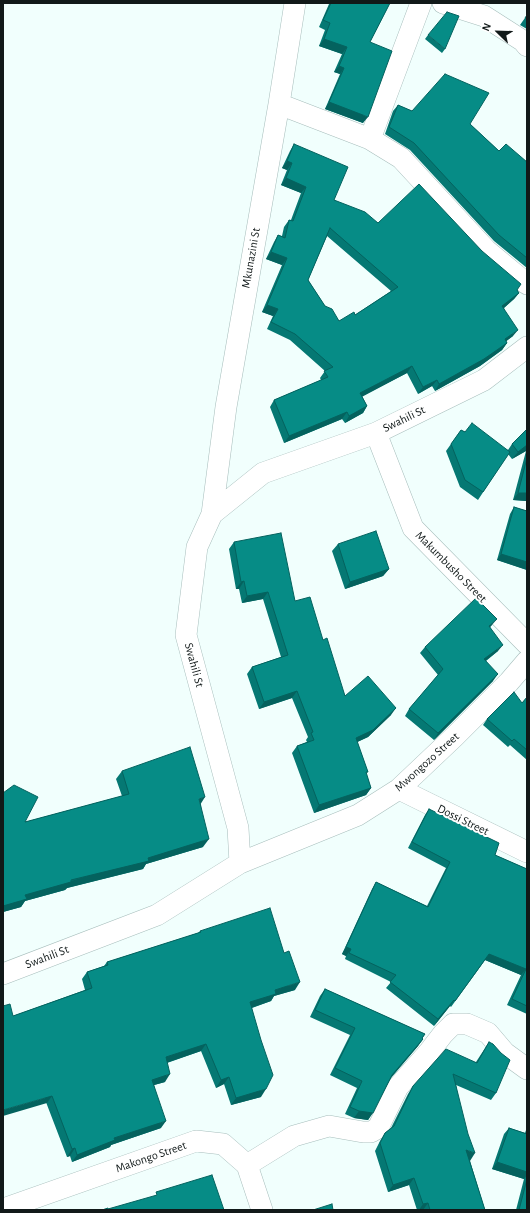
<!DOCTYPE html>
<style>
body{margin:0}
#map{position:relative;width:530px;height:1213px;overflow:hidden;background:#f1fffd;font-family:"Alegreya Sans",sans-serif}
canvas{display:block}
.frame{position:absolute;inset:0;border:4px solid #111919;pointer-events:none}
.north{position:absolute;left:478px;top:12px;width:40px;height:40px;-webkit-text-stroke:3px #fff;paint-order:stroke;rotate:293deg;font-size:11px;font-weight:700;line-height:16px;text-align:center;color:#111919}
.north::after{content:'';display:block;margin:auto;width:14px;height:18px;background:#111919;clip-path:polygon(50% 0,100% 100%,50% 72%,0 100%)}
</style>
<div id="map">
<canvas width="530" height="1213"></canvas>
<div class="frame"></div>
<div class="north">N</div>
</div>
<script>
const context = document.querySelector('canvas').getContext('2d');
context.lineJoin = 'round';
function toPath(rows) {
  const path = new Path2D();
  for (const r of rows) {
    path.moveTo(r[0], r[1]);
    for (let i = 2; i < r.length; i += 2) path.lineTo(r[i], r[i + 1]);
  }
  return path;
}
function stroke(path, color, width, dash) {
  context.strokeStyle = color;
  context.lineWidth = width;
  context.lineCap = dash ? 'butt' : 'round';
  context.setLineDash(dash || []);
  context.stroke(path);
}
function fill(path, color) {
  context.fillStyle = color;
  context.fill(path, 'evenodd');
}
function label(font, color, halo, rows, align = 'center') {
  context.font = font + ' "Alegreya Sans",sans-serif';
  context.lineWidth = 4;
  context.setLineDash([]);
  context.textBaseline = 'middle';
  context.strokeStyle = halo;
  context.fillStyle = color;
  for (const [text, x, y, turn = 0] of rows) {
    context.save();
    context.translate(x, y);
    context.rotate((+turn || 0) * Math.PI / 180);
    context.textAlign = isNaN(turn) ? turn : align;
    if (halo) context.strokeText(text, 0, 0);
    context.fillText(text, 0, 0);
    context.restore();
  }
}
const street = toPath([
 [443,3,484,16,523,41,527,46],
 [279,104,370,139,401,158,486,250,527,284],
 [370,139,421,3],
 [376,433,413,528,527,644],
 [212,514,226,407,279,104,295,3],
 [399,789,527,852],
 [240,863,358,815,399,789,455,736,509,682,527,661],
 [3,974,157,915,240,863,238,828,186,635,197,547,212,514,263,473,376,433,484,380,527,347],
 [247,1165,294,1136,329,1126,363,1132,371,1132,378,1128,398,1087,429,1052,443,1034,453,1024,467,1024,488,1033,505,1053,527,1069],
 [3,1209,196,1141,223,1144,247,1165,262,1210]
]);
const wall = toPath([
 [328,3,390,3,370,42,363,123,325,109,340,74,334,72,342,54,319,46,325,30,319,27,329,4],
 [527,15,527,29,520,25],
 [428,35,445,49,442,53,425,39],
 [398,105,412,111,470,124,499,151,527,162,527,268,494,241,410,150,385,134,393,111],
 [294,144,334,200,378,223,517,290,519,293,514,299,504,308,513,336,506,341,507,343,502,350,480,366,435,391,432,386,418,394,407,373,362,396,367,406,363,413,345,423,342,419,284,443,270,407,274,400,321,380,320,378,325,371,290,340,267,329,273,316,262,312,282,265,266,259,274,242,278,235,282,236,284,227,289,220,291,220,301,193,281,185,287,170,282,168,290,151],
 [327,236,391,291,355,315,339,321,325,306,308,280],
 [527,429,527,501,513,500,526,451,512,459,508,454,478,500,460,487,446,451,461,430,508,450,512,444],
 [514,507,527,511,527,570,497,560,510,514],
 [234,542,295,601,323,640,345,696,391,715,368,737,357,742,368,772,366,773,371,788,366,795,314,813,292,753,297,746,307,742,306,740,308,737,292,698,259,709,247,674,252,667,281,657,263,599,242,603,239,589,236,589,229,549],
 [338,544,389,569,383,576,345,589,332,551],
 [492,625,490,627,498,651,486,661,493,681,434,740,405,716,409,709,438,675,420,653,425,647],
 [527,697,527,760,510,745,508,747,483,725,487,719,522,703],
 [122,771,201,804,203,847,146,864,143,869,67,888,65,890,25,901,21,907,3,912,3,793,25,822,122,796,116,779],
 [429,809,495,855,527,869,527,1014,507,1005,521,975,485,960,451,1007,450,1006,434,1026,386,988,391,982,345,959,346,956,342,954,372,889,376,882,427,906,446,868,408,848,425,815],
 [200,931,295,990,274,996,271,1001,252,1008,261,1097,231,1105,224,1084,216,1088,201,1051,167,1063,165,1082,154,1085,161,1128,111,1145,110,1147,72,1162,70,1156,67,1157,13,1016,85,990,82,979,87,972,104,966,107,962,198,933],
 [325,989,425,1034,422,1039,423,1039,418,1046,391,1078,368,1120,354,1118,345,1114,357,1088,330,1075,350,1035,310,1017,320,996],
 [489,1042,496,1093,491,1100,456,1085,470,1161,485,1210,417,1210,409,1185,388,1192,375,1151,380,1141,385,1133,391,1128,408,1094,413,1086,476,1062],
 [527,1127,527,1210,516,1210,524,1179,492,1169,504,1134,509,1128,525,1133]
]);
const shadedWall = toPath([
 [324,39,347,47,342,54,319,46],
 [339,66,344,68,340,74,334,72],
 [329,102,368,117,363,123,325,109],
 [287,161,292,163,287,170,282,168],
 [286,178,306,187,301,193,281,185],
 [271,252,287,258,282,265,266,259],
 [519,293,514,299,498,313,502,306],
 [267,305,278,309,273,316,262,312],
 [518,330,513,336,500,346,505,339],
 [507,343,502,350,480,366,435,391,439,384],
 [412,366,407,373,356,400,360,393],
 [437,380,432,386,418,394,423,387],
 [367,406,363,413,345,423,349,416],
 [347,412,342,419,284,443,289,436],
 [527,445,527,448,526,451,512,459,518,452],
 [518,493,527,493,527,501,513,500],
 [501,554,527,562,527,570,497,560],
 [389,569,383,576,345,589,350,582],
 [244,581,239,589,236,589,241,582],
 [268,592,263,599,242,603,247,596],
 [497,619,492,625,484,633,489,626],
 [503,645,498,651,480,665,484,659],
 [498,674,493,681,434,740,438,733],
 [297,691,292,698,259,709,264,702],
 [396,708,391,715,368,737,351,745,356,738],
 [371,788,366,795,314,813,319,805],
 [205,797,200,805,199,799],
 [209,839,203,847,146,864,143,869,67,888,65,890,25,901,21,907,3,912,3,906,25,895],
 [346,947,351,949,346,956,342,954],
 [489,954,526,969,521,975,485,960,451,1007],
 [300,982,295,990,274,996,271,1001,245,1010,250,1002,275,990],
 [454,1000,450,1006,434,1026,438,1019],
 [423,1039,418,1046,387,1082,392,1075],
 [206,1044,201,1051,160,1065,166,1057],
 [170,1074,165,1082,147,1087,152,1080],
 [229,1077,224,1084,216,1088,221,1080],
 [266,1089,261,1097,231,1105,236,1098],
 [52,1096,47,1103,3,1116,3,1110],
 [359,1111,373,1113,368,1120,354,1118],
 [166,1121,161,1128,111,1145,110,1147,72,1162,77,1155,114,1138],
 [75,1148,70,1156,67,1157,72,1149],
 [466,1150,475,1153,470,1161,461,1158],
 [497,1162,527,1172,527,1175,524,1179,492,1169],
 [414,1178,409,1185,388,1192,393,1185],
 [428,1203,423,1210,419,1210,423,1204]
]);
const building = toPath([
 [331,3,390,3,370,42,392,51,368,117,329,102,344,68,339,66,347,47,324,39,330,23,323,20,331,3],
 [447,12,459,16,445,49,428,35,447,12],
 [527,15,527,20,525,18,527,15],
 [445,74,489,93,470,124,499,151,506,144,527,162,527,258,499,235,414,143,389,127,398,105,412,111,445,74],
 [294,144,348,167,334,200,365,212,378,223,419,184,482,251,521,284,517,290,519,293,502,306,518,330,505,339,507,343,484,359,439,384,437,380,423,387,412,366,360,393,367,406,349,416,347,412,289,436,274,400,328,377,324,371,333,367,295,334,271,322,278,309,267,305,287,258,271,252,278,235,285,238,289,220,293,221,306,187,286,178,292,163,287,161,294,144],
 [330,228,398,287,355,315,354,312,339,321,332,309,325,306,308,280,330,228],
 [472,423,510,452,483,492,465,480,451,444,461,430,465,432,472,423],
 [527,429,527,445,518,452,512,444,527,429],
 [527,458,527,493,518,493,527,458],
 [514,507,527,511,527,562,501,554,514,507],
 [376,531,389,569,350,582,338,544,376,531],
 [281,533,295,601,310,597,323,640,327,638,345,696,368,676,396,708,373,730,356,738,368,772,366,772,371,788,319,805,297,746,314,740,311,733,313,732,297,691,264,702,252,667,288,655,268,592,247,596,244,581,241,582,234,542,281,533],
 [476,598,497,619,489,626,503,645,484,659,498,674,438,733,409,709,443,669,425,647,476,598],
 [514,692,522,703,527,697,527,750,514,739,512,741,487,719,514,692],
 [190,747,205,797,199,799,209,839,148,858,149,861,71,880,71,882,25,895,27,899,3,906,3,793,14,785,38,797,25,822,129,794,122,771,190,747],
 [429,809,499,843,495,855,527,869,527,1006,512,999,526,969,489,954,455,1001,454,1000,438,1019,390,982,396,975,349,953,351,949,346,947,376,882,428,907,450,862,412,842,429,809],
 [270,908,284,953,289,951,300,982,275,990,276,994,250,1002,261,1040,273,1075,266,1089,236,1098,229,1077,221,1080,206,1044,166,1057,170,1074,152,1080,166,1121,114,1138,115,1140,77,1155,75,1148,72,1149,52,1096,3,1110,3,1006,10,1004,13,1016,92,988,87,972,108,965,107,962,201,932,200,931,270,908],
 [325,989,425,1034,422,1038,423,1039,392,1075,373,1113,359,1111,350,1107,362,1081,335,1068,355,1028,315,1010,325,989],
 [489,1042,493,1044,501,1053,510,1060,496,1093,453,1074,468,1134,475,1153,466,1150,485,1210,430,1210,428,1203,423,1204,414,1178,393,1185,380,1143,385,1133,394,1126,413,1086,446,1049,477,1063,489,1042],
 [509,1128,527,1134,527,1172,497,1162,509,1128],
 [212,1175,224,1210,102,1210,108,1208,108,1209,157,1195,156,1192,212,1175],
 [527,1179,527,1210,519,1210,527,1179],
 [332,1204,333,1210,313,1210,332,1204]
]);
const streetNames = [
 ["Mkunazini St",251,258,-80],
 ["Swahili St",404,419,-26],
 ["Makumbusho Street",451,567,45],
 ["Swahili St",194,665,75],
 ["Mwongozo Street",427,762,-42],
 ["Dossi Street",463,820,26],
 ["Swahili St",47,957,-21],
 ["Makongo Street",151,1157,-19]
];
stroke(street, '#a7bebc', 22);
stroke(street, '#fff', 21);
fill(wall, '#057873');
fill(shadedWall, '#04625e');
fill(building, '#068c86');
stroke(building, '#04625e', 1);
label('12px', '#111919', '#fff', streetNames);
</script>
